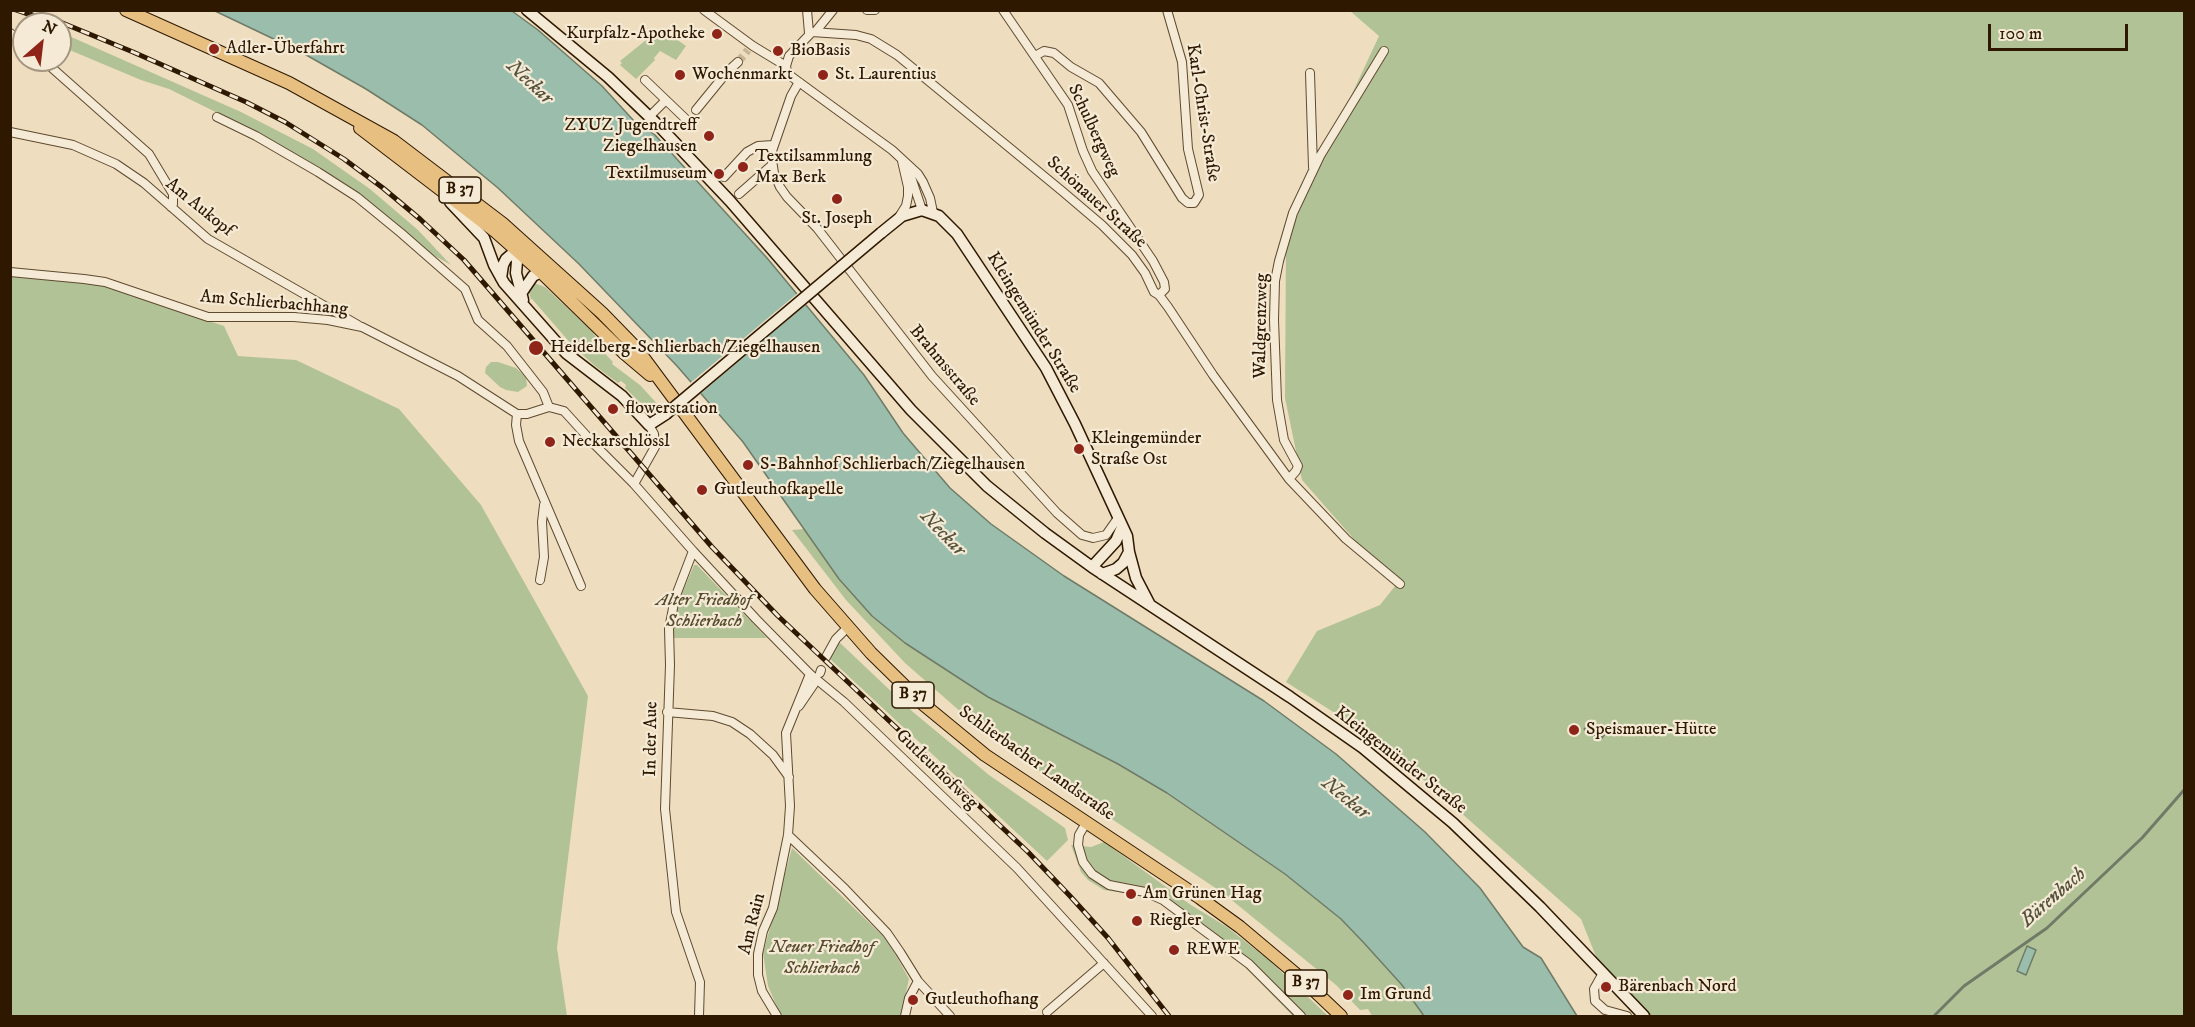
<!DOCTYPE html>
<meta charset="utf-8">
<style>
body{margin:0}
#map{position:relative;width:2195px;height:1027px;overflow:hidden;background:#eedebf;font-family:"IM FELL DW Pica",serif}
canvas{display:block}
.frame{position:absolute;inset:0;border:12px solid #2f1800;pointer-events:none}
.north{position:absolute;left:12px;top:12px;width:60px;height:60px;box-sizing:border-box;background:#f4ead5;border:2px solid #a59680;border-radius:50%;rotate:28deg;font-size:16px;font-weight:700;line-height:24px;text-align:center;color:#2f1800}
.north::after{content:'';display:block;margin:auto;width:21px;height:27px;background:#8f2418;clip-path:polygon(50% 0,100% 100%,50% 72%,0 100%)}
.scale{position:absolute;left:1988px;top:24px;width:140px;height:27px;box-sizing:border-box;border:3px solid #2f1800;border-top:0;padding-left:8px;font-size:18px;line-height:21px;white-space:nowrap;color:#2f1800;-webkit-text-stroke:4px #f4ead5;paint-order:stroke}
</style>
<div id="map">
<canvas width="2195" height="1027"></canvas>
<div class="frame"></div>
<div class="north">N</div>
<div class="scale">100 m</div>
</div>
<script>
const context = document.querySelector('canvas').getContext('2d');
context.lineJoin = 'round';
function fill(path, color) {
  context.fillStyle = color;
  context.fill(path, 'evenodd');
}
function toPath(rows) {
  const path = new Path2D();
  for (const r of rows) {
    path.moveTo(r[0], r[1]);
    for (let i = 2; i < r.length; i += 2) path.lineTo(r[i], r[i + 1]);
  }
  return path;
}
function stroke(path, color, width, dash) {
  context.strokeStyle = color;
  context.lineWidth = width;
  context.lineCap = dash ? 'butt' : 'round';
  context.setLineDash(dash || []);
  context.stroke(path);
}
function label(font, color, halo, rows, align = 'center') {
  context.font = font + ' "IM FELL DW Pica",serif';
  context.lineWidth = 4.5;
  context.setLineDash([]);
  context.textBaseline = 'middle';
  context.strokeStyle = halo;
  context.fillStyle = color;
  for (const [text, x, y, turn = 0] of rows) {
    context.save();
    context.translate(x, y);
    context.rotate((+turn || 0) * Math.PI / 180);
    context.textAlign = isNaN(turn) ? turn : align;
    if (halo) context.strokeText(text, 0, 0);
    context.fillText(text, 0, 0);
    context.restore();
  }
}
const green = toPath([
 [1350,11,2184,11,2184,1016,1640,1016,1607,984,1581,919,1382,743,1286,682,1317,631,1380,605,1395,586,1302,480,1285,398,1286,243,1317,169,1379,36],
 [661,28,686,46,676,60,660,51,654,58,655,60,636,79,620,65,622,63,620,61],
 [60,32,241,112,313,149,370,189,418,230,451,265,426,251,377,208,319,167,248,128,169,89,141,80,60,46],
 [10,276,99,284,224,326,238,356,296,360,399,409,481,505,588,696,557,948,567,1016,11,1016],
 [534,283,545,287,592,331,596,337,594,342,613,362,612,364,640,385,661,408,655,411,648,410,625,388,626,385,621,381,618,383,595,366,572,345,532,299,531,299,528,290],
 [491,362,498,362,516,368,526,377,527,386,518,392,506,390,500,387,485,373,486,367],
 [804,529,839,579,872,616,905,643,988,697,1118,764,1167,793,1285,874,1341,919,1364,943,1402,985,1424,1016,1372,1016,1368,1009,1360,1010,1336,985,1223,893,1023,760,978,727,905,663,846,600,792,530],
 [694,565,697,565,767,638,673,638,673,627,680,598],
 [837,640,913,712,989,775,1065,828,1068,840,1047,861,829,658],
 [1104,842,1191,905,1227,927,1270,961,1328,1016,1293,1016,1235,957,1169,908,1145,896,1104,890,1088,880,1081,872,1071,845,1091,847],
 [792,848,888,941,909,979,901,1016,781,1016,768,986,763,953]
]);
const water = toPath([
 [215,11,512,11,538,30,602,86,634,121,655,135,767,258,864,375,903,433,950,488,991,524,1064,576,1264,701,1336,754,1425,832,1480,888,1523,947,1541,958,1577,1016,1424,1016,1402,985,1364,943,1341,919,1285,874,1167,793,1118,764,988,697,905,643,872,616,839,579,743,442,677,366,579,264,498,188,422,125,366,89,301,52,215,11],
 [2027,946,2036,950,2026,975,2017,971,2027,946]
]);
const pier = toPath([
 [799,292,808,303,699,395,689,384]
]);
const stream = toPath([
 [1585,729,1601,738,1604,734],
 [1934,1016,1964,986,2047,928,2142,838,2184,790]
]);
const streetTunnel = toPath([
 [738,62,748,50]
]);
const street = toPath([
 [704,10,753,46,786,66,787,72,792,77,892,150,918,174,923,182,930,198,933,212],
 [807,10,809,33],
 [867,10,875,10],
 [1003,10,1068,105,1083,151,1092,171,1153,261,1164,282,1165,289,1159,295],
 [816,31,833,10],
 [10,33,24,44],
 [1035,56,1044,51,1054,53,1071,67,1099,83,1141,132,1182,198,1188,203,1194,203,1199,195,1188,149,1182,62,1167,10],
 [43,60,149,154,173,194,173,204,171,207],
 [786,66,789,56,812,32,856,35,871,39,897,55,1062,191,1102,225,1132,255,1145,273,1154,292,1159,295,1168,307,1213,375,1289,479,1346,539,1400,584],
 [1310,73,1313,167],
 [645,80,692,125],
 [799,82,791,96,771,154,774,173,780,187,787,197,817,228,932,376,1057,513,1082,535,1093,538,1106,535,1118,518],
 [696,110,727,72,738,62],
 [650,116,666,100],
 [217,117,256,136,318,172,357,197,401,233,465,289,478,320,507,346,543,392,549,407],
 [10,132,73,145,116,164,144,183,208,239,358,325],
 [910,174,922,210],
 [724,177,747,152,758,146,773,145],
 [739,194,772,165],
 [899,217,906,206,908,196,908,187,902,161],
 [10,272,84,279,105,282,208,317,294,317,328,320,362,327,458,376,517,414,527,414,549,407,564,411,594,444,634,484,693,551,756,619,810,674,844,702,1017,868,1152,1016],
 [517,414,516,425,519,441,581,586],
 [1289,479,1296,471,1298,466,1284,440,1277,400,1274,320,1275,281,1279,261,1293,213,1320,156,1384,51],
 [634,484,655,447,654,434,649,425],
 [693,551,675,598,669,629,670,665,665,809,676,912,700,982,699,1016],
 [540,580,544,557,542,522,544,505],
 [826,657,836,639,847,628],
 [820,673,821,670],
 [799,706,814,684],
 [667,712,713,716,732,722,750,734,773,755,789,777],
 [1086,823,1079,835,1078,845,1083,862,1092,874,1109,885,1145,892,1163,900,1249,964,1301,1016],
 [788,835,845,889,887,933,900,952,918,981,909,998,905,1016],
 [1603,973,1594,989,1595,1001,1605,1010,1627,1016],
 [918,981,950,1016],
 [1047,1012,1104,963],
 [777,1016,762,991,758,975,758,954,763,931,773,908,788,835,790,806,786,733,810,674]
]);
const secondary = toPath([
 [527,10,608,77,661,128,730,201,911,410,987,486,1045,533,1092,567,1290,697,1363,748,1453,823,1540,907,1644,1016],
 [450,202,484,238,494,265,504,283,566,353,622,396,649,425,666,414],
 [881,233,902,216,922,210,939,216,957,234,1046,368,1075,424,1127,536,1129,552,1136,578,1149,603],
 [518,250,516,273,523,300],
 [501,278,503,265,506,259,520,247],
 [520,295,533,276,541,272],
 [1092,567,1116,541,1122,527],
 [1102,574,1116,569,1123,563,1129,552]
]);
const primary = toPath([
 [126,10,289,83,394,141,502,223,602,313,637,349,815,589,871,653,923,704,985,755,1200,898,1240,927,1303,980,1341,1016],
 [360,128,496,232,541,272,624,353,650,375]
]);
const rail = toPath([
 [16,10,39,18],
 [31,10,133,52,246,102,285,122,344,159,383,188,420,219,464,260,712,547,778,616,1028,852,1070,896,1108,938,1169,1016]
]);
const secondaryBridge = toPath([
 [666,414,881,233]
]);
const markers = [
 [717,34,6,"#8f2418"],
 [214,49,6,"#8f2418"],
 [778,51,6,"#8f2418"],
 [680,75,6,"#8f2418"],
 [823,75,6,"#8f2418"],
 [709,136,6,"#8f2418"],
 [743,167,6,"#8f2418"],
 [719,174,6,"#8f2418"],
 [837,199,6,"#8f2418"],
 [536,348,8,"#8f2418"],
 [613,409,6,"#8f2418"],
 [550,442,6,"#8f2418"],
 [1079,449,6,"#8f2418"],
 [748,465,6,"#8f2418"],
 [702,490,6,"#8f2418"],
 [1574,730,6,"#8f2418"],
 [1131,894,6,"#8f2418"],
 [1137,921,6,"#8f2418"],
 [1174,950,6,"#8f2418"],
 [1606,987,6,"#8f2418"],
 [1348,995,6,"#8f2418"],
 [913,1000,6,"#8f2418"]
];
const shields = [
 [460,190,42],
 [913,695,42],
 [1306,983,42]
];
const shieldNames = [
 ["B 37",460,190],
 ["B 37",913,695],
 ["B 37",1306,983]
];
const poiNames = [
 ["Kurpfalz-Apotheke",705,34,"right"],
 ["Adler-Überfahrt",226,49],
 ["BioBasis",790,51],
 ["Wochenmarkt",692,75],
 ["St. Laurentius",835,75],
 ["ZYUZ Jugendtreff",697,126,"right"],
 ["Ziegelhausen",697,147,"right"],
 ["Textilsammlung",755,157],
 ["Max Berk",755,178],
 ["Textilmuseum",707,174,"right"],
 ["St. Joseph",837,219,"center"],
 ["Heidelberg-Schlierbach/Ziegelhausen",550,348],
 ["flowerstation",625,409],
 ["Kleingemünder",1091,439],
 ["Straße Ost",1091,460],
 ["Neckarschlössl",562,442],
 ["S-Bahnhof Schlierbach/Ziegelhausen",760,465],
 ["Gutleuthofkapelle",714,490],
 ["Speismauer-Hütte",1586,730],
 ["Am Grünen Hag",1143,894],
 ["Riegler",1149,921],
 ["REWE",1186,950],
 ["Bärenbach Nord",1618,987],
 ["Im Grund",1360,995],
 ["Gutleuthofhang",925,1000]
];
const streetNames = [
 ["Karl-Christ-Straße",1202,113,81],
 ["Schulbergweg",1093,131,65],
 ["Schönauer Straße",1096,203,42],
 ["Am Aukopf",199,208,39],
 ["Am Schlierbachhang",274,304,5],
 ["Kleingemünder Straße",1033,323,58],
 ["Waldgrenzweg",1262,326,-89],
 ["Brahmsstraße",944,366,50],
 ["In der Aue",652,739,-89],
 ["Kleingemünder Straße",1400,761,38],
 ["Schlierbacher Landstraße",1036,764,35],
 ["Gutleuthofweg",936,770,44],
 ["Am Rain",753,924,-76]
];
const parkNames = [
 ["Alter Friedhof",704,601],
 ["Schlierbach",704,622],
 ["Neuer Friedhof",822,948],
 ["Schlierbach",822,969]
];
const waterNames = [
 ["Neckar",529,83,43],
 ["Neckar",942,534,46],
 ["Neckar",1345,799,39],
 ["Bärenbach",2054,898,-41]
];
fill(green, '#b2c297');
fill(water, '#9bbdac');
stroke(water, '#707b67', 1.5);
fill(pier, '#eedebf');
stroke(stream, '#707b67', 3);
stroke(streetTunnel, '#c8b699', 8, [8, 4]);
stroke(street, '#5f4a30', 10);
stroke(secondary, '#2f1800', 13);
stroke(primary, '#2f1800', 14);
stroke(street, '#f4ead5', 8);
stroke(secondary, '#f4ead5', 10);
stroke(primary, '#e7bf80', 12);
stroke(rail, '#2f1800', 5);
stroke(rail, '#f4ead5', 3, [9]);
stroke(secondaryBridge, '#2f1800', 13, []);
stroke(secondaryBridge, '#f4ead5', 10);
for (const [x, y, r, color] of markers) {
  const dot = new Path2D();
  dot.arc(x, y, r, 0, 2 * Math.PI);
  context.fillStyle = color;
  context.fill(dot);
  stroke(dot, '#f4ead5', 2);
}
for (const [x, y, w] of shields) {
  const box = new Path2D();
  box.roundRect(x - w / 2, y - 13, w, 26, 4.5);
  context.fillStyle = '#f4ead5';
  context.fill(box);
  stroke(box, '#2f1800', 1.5);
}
label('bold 16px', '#2f1800', null, shieldNames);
label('18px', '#2f1800', '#f4ead5', poiNames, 'left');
label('18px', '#2f1800', '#f4ead5', streetNames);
label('italic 18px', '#564b2d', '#f4ead5', parkNames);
label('italic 20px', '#55523c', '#f4ead5', waterNames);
</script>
